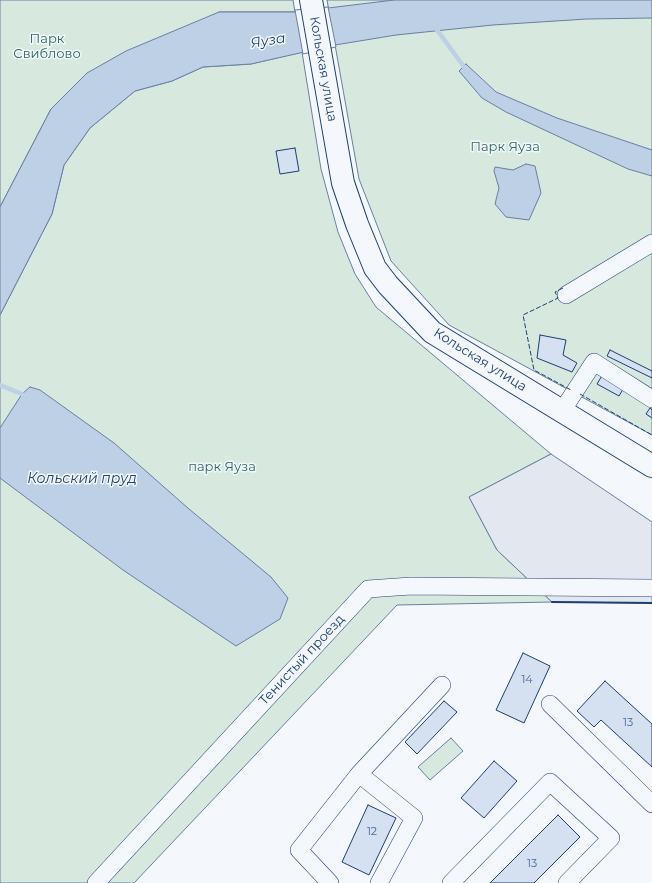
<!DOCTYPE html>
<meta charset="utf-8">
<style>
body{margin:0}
canvas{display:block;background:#f4f7fb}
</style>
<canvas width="652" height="883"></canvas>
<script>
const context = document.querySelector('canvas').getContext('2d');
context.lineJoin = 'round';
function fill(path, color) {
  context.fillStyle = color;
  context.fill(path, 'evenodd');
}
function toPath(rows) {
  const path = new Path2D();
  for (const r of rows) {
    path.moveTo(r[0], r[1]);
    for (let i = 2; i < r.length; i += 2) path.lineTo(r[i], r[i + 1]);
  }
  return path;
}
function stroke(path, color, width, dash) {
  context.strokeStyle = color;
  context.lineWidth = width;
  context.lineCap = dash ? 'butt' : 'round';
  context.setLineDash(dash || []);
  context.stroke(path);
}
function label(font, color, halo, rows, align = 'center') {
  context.font = font + ' Montserrat,sans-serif';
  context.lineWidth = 3;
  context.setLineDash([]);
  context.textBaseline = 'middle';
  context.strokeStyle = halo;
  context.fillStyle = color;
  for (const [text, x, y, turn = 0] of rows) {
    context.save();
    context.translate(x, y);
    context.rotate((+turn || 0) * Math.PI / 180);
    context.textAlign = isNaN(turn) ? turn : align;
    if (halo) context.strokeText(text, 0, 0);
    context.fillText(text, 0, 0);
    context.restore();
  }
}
const green = toPath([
 [0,0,293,0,295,12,219,12,51,109,0,207,0,0],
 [327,0,652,0,652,435,449,325,391,261,359,179,327,0],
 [302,52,321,169,338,232,355,274,376,307,551,454,469,497,497,550,552,602,397,605,134,883,0,883,0,315,52,214,64,165,90,128,135,91,172,81,203,67,251,64,302,52],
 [451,738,463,751,430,780,418,767,451,738]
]);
const parking = toPath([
 [551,454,652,522,652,603,552,602,497,550,469,497,551,454]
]);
const water = toPath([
 [394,0,652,0,652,18,587,19,493,25,396,35,335,45,251,64,203,67,172,81,135,91,90,128,64,165,52,214,0,315,0,207,51,109,87,73,126,51,219,12,295,12,394,0],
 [466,64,496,92,557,118,652,150,652,176,628,169,506,112,482,98,459,71,466,64],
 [526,164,535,166,541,193,529,220,506,217,495,204,499,188,494,171,495,167,513,170,526,164],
 [30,387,40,390,114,443,189,509,271,577,288,598,280,619,236,646,123,570,0,478,0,428,22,394,30,387]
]);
const pier = toPath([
 [328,7,336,47,303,54,295,10,328,7]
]);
const stream = toPath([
 [435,27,467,71],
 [0,385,22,394]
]);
const building = toPath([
 [295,148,299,171,280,174,276,151,295,148],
 [540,335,566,340,563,355,577,363,572,372,537,358,540,335],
 [610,350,652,371,652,378,607,356,610,350],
 [603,374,625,386,619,396,597,384,603,374],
 [650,408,652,410,652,418,646,414,650,408],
 [523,653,550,666,524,723,496,710,523,653],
 [605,681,652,724,652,767,601,720,594,727,577,711,605,681],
 [444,701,457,712,417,754,405,742,444,701],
 [494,761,517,781,484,818,461,798,494,761],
 [368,805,396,818,369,875,342,862,368,805],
 [558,815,580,837,534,883,490,883,558,815]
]);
const minor = toPath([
 [566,295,652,243],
 [562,411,594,362,652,399],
 [550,704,652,804],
 [359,774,442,685],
 [96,883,368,589,411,586,652,588],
 [330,883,299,850,359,774,414,818,379,883],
 [451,883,550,782,611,838,567,883]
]);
const major = toPath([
 [311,0,343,183,357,224,375,268,388,285,432,332,652,466]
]);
const fence = toPath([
 [563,288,555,292,558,298,523,315,534,370,571,390],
 [580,394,652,435]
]);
const wall = toPath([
 [552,602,652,603]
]);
const numberNames = [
 ["14",527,680],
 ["13",628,723],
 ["12",372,832],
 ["13",532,864]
];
const parkNames = [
 ["Парк",47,39],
 ["Свиблово",47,54],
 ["Парк Яуза",505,147],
 ["парк Яуза",222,467]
];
const streetNames = [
 ["Кольская улица",323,69,80],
 ["Кольская улица",480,360,32],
 ["Тенистый проезд",302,660,-47]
];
const waterNames = [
 ["Яуза",268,41,-9],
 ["Кольский пруд",82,479]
];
fill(green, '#d7e8df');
stroke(green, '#687fa3', 1);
fill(parking, '#e3e8f0');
stroke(parking, '#687fa3', 1);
fill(water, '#bed0e5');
stroke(water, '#687fa3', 1);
fill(pier, '#f4f7fb');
stroke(pier, '#687fa3', 1);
stroke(stream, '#bed0e5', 4.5);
fill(building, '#d5e0f0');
stroke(building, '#1d3f73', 1);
stroke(minor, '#1d3f73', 18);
stroke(major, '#1d3f73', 24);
stroke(minor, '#f4f7fb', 17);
stroke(major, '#f4f7fb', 22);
stroke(fence, '#1d3f73', 1, [5, 2]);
stroke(wall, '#1d3f73', 2);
label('11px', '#4b6792', null, numberNames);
label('13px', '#2c6c60', '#f4f7fb', parkNames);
label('13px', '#1d3f73', '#f4f7fb', streetNames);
label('italic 14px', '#1d3f73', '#f4f7fb', waterNames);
</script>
